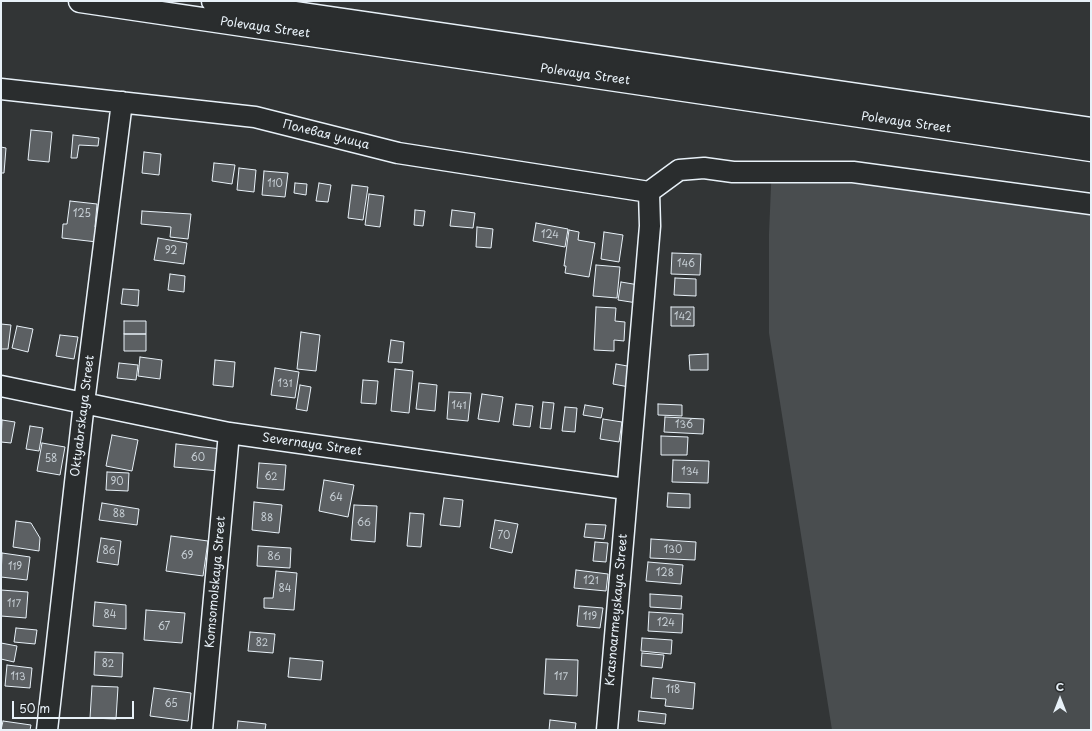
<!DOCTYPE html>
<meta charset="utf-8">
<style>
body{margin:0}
#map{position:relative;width:1092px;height:731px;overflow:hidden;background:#323536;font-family:"Playpen Sans",sans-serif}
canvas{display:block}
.frame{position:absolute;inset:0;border:2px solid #e8f1f8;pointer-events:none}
.north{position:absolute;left:1040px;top:679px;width:40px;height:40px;-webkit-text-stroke:3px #2a2d2e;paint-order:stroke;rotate:0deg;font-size:11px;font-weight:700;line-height:16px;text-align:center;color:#e8f1f8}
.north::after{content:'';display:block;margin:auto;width:14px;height:18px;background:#e8f1f8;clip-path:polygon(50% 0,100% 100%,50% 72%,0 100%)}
.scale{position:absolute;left:12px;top:701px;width:122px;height:18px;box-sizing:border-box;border:2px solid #e8f1f8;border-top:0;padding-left:5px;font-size:12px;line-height:14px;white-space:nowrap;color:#e8f1f8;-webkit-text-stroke:3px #2a2d2e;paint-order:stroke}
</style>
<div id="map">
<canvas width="1092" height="731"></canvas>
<div class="frame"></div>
<div class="north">С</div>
<div class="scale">50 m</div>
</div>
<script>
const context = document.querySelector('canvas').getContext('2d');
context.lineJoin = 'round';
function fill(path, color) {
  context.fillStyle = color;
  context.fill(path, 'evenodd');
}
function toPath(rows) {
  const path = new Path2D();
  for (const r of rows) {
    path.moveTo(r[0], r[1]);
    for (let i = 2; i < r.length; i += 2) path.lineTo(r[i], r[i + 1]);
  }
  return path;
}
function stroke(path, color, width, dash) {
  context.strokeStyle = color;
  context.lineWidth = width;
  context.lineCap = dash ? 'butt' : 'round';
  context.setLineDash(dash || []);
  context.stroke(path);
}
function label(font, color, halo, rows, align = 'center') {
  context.font = font + ' "Playpen Sans",sans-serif';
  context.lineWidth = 4;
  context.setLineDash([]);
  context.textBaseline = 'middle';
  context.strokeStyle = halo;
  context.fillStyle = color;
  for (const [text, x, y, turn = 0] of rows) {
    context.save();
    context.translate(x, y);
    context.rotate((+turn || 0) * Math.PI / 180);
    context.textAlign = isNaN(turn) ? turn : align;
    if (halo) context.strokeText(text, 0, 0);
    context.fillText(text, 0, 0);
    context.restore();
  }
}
const green = toPath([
 [772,163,1091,210,1091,730,832,730,769,333,769,234]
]);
const building = toPath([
 [31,130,52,132,49,162,28,160,31,130],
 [73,135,99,138,98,146,79,145,77,158,71,158,73,135],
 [1,147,6,148,4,173,1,173,1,147],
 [144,152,161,154,159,175,142,173,144,152],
 [214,163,235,165,232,184,212,181,214,163],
 [239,168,256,170,254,192,237,190,239,168],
 [264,171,288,173,285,197,262,195,264,171],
 [295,183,307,184,306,195,294,193,295,183],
 [319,183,331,185,328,202,316,201,319,183],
 [352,185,368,187,363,220,348,218,352,185],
 [369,194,384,196,380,227,365,225,369,194],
 [70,201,97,204,95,227,98,228,97,242,62,238,63,224,67,224,70,201],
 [415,210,425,211,423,226,414,225,415,210],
 [452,210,475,213,473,228,450,226,452,210],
 [142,211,191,214,188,239,170,237,171,227,141,224,142,211],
 [536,223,568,229,565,247,533,241,536,223],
 [477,227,493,229,491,248,476,247,477,227],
 [569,230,579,232,578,240,595,243,589,277,565,273,566,266,564,266,569,230],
 [604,232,623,235,619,262,601,259,604,232],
 [158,238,187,243,184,264,154,260,158,238],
 [672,253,701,254,700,275,671,274,672,253],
 [596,265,620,267,617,298,593,296,596,265],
 [170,274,185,276,184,292,168,290,170,274],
 [675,278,696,279,696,296,674,295,675,278],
 [621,282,639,285,637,303,618,300,621,282],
 [123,289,139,290,138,306,121,304,123,289],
 [596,307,616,308,615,321,625,322,624,341,614,340,614,351,594,350,596,307],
 [671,307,694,307,694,326,671,326,671,307],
 [124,321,146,321,146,334,124,334,124,321],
 [1,324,11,325,8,349,1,349,1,324],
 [17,326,33,329,28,352,12,348,17,326],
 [301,332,320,335,316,371,297,369,301,332],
 [124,334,146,334,146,351,124,351,124,334],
 [60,335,78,337,74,359,56,356,60,335],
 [391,340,404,342,402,363,388,362,391,340],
 [708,354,708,370,690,370,689,355,708,354],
 [140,357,162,360,160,379,138,376,140,357],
 [215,360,235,362,233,387,213,385,215,360],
 [119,363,138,365,136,380,117,378,119,363],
 [616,364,633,367,629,387,613,384,616,364],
 [275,368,299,372,295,398,271,395,275,368],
 [395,369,413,371,409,413,391,411,395,369],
 [363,380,378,381,376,404,361,403,363,380],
 [419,383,437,385,435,411,416,409,419,383],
 [300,385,311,387,307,411,296,409,300,385],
 [449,392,471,393,468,421,447,419,449,392],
 [482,394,503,397,499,422,478,419,482,394],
 [543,402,554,403,551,429,540,428,543,402],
 [516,404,533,406,530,427,513,425,516,404],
 [658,404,682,405,682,416,658,415,658,404],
 [585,405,603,408,601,418,583,415,585,405],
 [565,407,577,408,575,432,562,431,565,407],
 [665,417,704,419,703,434,664,432,665,417],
 [603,419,622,422,619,442,600,439,603,419],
 [2,420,15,422,11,443,1,442,2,420],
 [30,426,43,428,39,451,26,449,30,426],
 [112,435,138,440,132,471,106,466,112,435],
 [661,436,688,437,687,455,661,455,661,436],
 [42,443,65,447,60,475,37,471,42,443],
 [176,444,222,449,220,471,174,467,176,444],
 [673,460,709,461,708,483,672,482,673,460],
 [259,463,286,465,284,490,257,488,259,463],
 [107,472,129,473,128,491,106,490,107,472],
 [324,480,354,485,348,517,319,511,324,480],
 [668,493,690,494,690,508,667,507,668,493],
 [444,498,463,500,460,527,440,525,444,498],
 [254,502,282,505,279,533,252,530,254,502],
 [102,503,139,509,137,525,99,520,102,503],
 [354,505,377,506,375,542,351,540,354,505],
 [410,513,424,514,421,547,407,546,410,513],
 [495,520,518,524,512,553,490,548,495,520],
 [16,521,31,523,40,538,39,551,13,547,16,521],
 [586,524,606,525,604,539,584,537,586,524],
 [171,536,208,541,203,576,166,571,171,536],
 [101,538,121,541,118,565,97,562,101,538],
 [651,539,696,542,695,560,650,558,651,539],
 [595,542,608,543,606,562,593,561,595,542],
 [258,546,291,548,290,568,257,566,258,546],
 [2,553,30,557,27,580,1,577,2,553],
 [648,562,683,565,681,584,646,581,648,562],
 [576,570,608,574,606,591,574,588,576,570],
 [276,571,297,573,294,610,264,608,264,598,273,598,276,571],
 [1,590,28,592,26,618,1,616,1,590],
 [650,594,682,596,681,609,650,607,650,594],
 [95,602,126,605,126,629,93,626,95,602],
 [579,606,603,608,600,628,577,626,579,606],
 [146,610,185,613,182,643,144,640,146,610],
 [649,612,683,614,682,633,648,631,649,612],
 [16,628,37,630,35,644,14,642,16,628],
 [250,632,275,634,273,653,248,651,250,632],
 [642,638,672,640,671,654,641,651,642,638],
 [1,643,17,646,14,662,1,659,1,643],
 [95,652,123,653,122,677,94,675,95,652],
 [642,653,664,655,662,668,641,666,642,653],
 [290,658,323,661,321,680,288,677,290,658],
 [546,659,578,660,577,696,544,694,546,659],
 [7,665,32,668,30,688,5,686,7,665],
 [653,678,695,683,693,709,665,706,666,699,651,698,653,678],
 [92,686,118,687,116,719,90,718,92,686],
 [154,688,191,693,188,721,150,716,154,688],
 [639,711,666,714,665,724,638,721,639,711],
 [550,720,576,723,575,730,549,730,550,720],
 [3,721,31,725,30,730,1,730,3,721],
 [238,721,266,724,265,730,237,730,238,721]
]);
const minor = toPath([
 [1,89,255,117,398,153,649,192],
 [1,386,229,433,626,489],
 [47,730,84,403,122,102],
 [202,730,229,433],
 [607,730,650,226,649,192,679,170,704,168,733,172,853,172,1091,204]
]);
const highway = toPath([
 [80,1,1091,150],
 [213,1,1091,129]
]);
const numberNames = [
 ["110",275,184],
 ["125",82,214],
 ["124",550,235],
 ["92",171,251],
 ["146",686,264],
 ["142",683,317],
 ["131",285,384],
 ["141",459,406],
 ["136",684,425],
 ["60",198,458],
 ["58",51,459],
 ["134",690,472],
 ["62",271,477],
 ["90",117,482],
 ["64",336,498],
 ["88",119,514],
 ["88",267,518],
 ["66",364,523],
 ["70",504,536],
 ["130",673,550],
 ["86",109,551],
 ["69",187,556],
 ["86",274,557],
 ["119",15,567],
 ["128",665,573],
 ["121",591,581],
 ["84",285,589],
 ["117",14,604],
 ["84",110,615],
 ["119",590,617],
 ["124",666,623],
 ["67",164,627],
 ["82",262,643],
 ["82",108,664],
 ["113",18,677],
 ["117",561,677],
 ["118",673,690],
 ["65",171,704]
];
const streetNames = [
 ["Polevaya Street",265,28,8],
 ["Polevaya Street",585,75,8],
 ["Polevaya Street",906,123,8],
 ["Полевая улица",326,135,14],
 ["Oktyabrskaya Street",83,416,-83],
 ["Severnaya Street",312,445,8],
 ["Komsomolskaya Street",216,582,-85],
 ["Krasnoarmeyskaya Street",617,610,-85]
];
fill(green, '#494d4f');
fill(building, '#5c6063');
stroke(building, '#e8f1f8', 1);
stroke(minor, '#e8f1f8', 23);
stroke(highway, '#e8f1f8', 25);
stroke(minor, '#2a2d2e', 20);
stroke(highway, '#2a2d2e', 22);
label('10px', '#c5cdd3', null, numberNames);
label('12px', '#e8f1f8', '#2a2d2e', streetNames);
</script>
